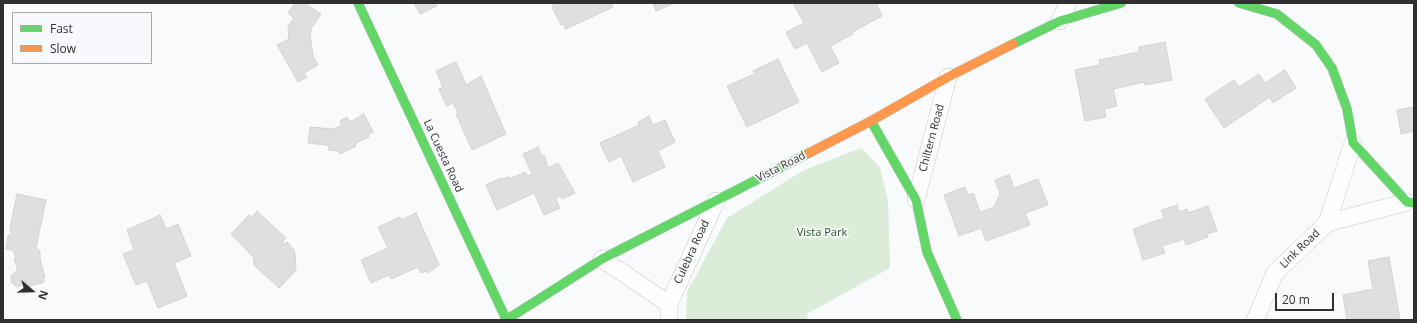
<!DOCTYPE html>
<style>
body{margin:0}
#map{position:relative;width:1417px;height:323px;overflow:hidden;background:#f9fafb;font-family:"Open Sans",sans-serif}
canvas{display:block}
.frame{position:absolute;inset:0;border:4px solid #303031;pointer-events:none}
.legend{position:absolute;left:12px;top:12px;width:140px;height:52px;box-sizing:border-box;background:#f8f9fc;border:1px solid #a8a9ab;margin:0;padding:5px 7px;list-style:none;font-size:12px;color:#303031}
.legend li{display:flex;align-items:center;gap:8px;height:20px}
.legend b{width:20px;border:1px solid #a8a9ab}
.north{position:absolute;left:12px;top:271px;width:40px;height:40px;-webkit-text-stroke:3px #f8f9fc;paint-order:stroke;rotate:110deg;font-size:11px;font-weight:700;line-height:16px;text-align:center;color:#303031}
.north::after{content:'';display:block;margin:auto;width:14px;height:18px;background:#303031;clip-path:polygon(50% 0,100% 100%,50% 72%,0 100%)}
.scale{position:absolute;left:1275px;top:293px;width:59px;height:18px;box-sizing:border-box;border:2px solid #303031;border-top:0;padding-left:5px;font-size:12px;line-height:14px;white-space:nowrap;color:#303031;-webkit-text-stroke:3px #f8f9fc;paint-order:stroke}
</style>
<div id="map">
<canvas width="1417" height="323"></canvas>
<div class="frame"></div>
<ul class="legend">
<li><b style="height:5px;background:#63d668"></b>Fast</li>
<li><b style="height:5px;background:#ff974d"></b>Slow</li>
</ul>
<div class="north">N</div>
<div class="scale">20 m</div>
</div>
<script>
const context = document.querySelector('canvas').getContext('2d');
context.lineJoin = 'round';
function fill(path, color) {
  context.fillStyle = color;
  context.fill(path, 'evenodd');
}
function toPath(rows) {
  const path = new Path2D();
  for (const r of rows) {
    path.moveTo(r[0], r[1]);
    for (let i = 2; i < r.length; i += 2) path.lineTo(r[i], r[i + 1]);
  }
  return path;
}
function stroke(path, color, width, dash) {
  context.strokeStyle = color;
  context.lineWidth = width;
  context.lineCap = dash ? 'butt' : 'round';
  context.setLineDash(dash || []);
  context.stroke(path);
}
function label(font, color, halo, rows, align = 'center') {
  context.font = font + ' "Open Sans",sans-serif';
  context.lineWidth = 3.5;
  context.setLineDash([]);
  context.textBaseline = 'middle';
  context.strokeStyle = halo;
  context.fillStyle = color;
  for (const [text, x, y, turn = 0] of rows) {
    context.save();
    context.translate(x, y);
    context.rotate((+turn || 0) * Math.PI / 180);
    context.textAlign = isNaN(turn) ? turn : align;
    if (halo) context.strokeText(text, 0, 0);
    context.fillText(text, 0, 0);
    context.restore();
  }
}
const green = toPath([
 [861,148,880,167,888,201,890,268,807,314,808,320,686,320,687,292,727,218,804,170]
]);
const building = toPath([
 [295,3,305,3,321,14,311,29,310,34,313,56,318,65,304,73,307,77,298,82,277,45,289,39,288,27,294,18,288,13,295,3],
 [414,3,435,3,437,6,420,14,414,3],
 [553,3,611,3,613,7,566,29,563,24,561,25,552,7,554,6,553,3],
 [653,3,675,3,656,11,653,3],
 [797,3,876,3,882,16,852,32,853,34,830,46,839,63,822,72,807,43,795,49,786,32,804,23,794,5,797,3],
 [1165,42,1172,80,1145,85,1144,82,1113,89,1117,106,1104,109,1106,117,1085,121,1075,70,1100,65,1099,60,1139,52,1139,47,1165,42],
 [778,59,799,102,747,127,727,86,755,74,753,71,778,59],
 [456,62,466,85,481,76,506,134,472,150,456,114,458,113,453,103,447,106,439,89,443,87,436,71,456,62],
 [1285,70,1296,88,1273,103,1270,97,1224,128,1205,99,1234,80,1239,87,1259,74,1265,83,1285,70],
 [1414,107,1414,137,1413,131,1401,134,1397,110,1414,107],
 [364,114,373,132,368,135,369,137,355,144,356,146,340,154,339,151,329,150,329,147,326,145,308,143,310,127,333,129,342,125,340,121,347,117,350,122,364,114],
 [649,116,653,125,665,120,675,142,658,151,665,167,633,182,621,156,609,162,600,143,639,125,638,122,649,116],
 [538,147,542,156,544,155,548,168,558,163,575,193,562,199,561,196,555,198,560,208,544,215,534,193,497,210,486,185,501,178,502,179,509,177,510,179,525,172,527,176,532,174,523,154,538,147],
 [1009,175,1014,188,1038,179,1048,205,1025,213,1030,225,986,241,981,228,959,236,944,195,965,187,968,195,973,193,980,212,994,207,1000,194,995,180,1009,175],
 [17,194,46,200,36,248,40,251,40,259,45,277,43,278,44,282,28,287,26,283,17,287,12,283,11,276,18,270,14,259,16,258,13,250,6,249,8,236,12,233,10,228,17,194],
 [1177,205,1179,212,1187,209,1188,213,1208,206,1217,231,1207,234,1208,237,1186,245,1184,239,1162,246,1165,253,1143,260,1133,229,1164,218,1161,210,1177,205],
 [257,211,286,238,282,242,284,244,287,242,295,251,294,252,295,254,296,270,279,288,254,265,254,258,231,234,249,215,252,217,257,211],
 [416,213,439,265,427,273,426,271,421,273,418,267,391,279,389,275,371,283,361,260,388,248,378,227,400,217,401,220,416,213],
 [160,215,166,229,178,224,191,256,174,263,187,296,158,308,147,281,136,285,123,254,134,250,127,230,160,215],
 [1389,257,1400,320,1347,320,1343,295,1373,289,1368,261,1389,257]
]);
const street = toPath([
 [1060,21,1068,3],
 [916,200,948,77],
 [1327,223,1353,143],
 [602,259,669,304],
 [669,320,669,304,716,201],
 [1255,320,1275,273,1327,223,1407,202]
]);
const fast = toPath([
 [358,3,506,319],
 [1239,3,1277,14,1316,45,1332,68,1347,109,1353,143,1407,202,1414,203],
 [1013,44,1060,21,1121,3],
 [871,121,916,200,927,252,957,320],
 [506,320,602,259,809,153]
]);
const slow = toPath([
 [809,153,871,121,948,77,1013,44]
]);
const streetNames = [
 ["Chiltern Road",932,138,-75],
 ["La Cuesta Road",443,156,65],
 ["Vista Road",781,167,-27],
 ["Link Road",1300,249,-44],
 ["Culebra Road",692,252,-65]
];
const parkNames = [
 ["Vista Park",822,233]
];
fill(green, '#dbecd8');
fill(building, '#e0dfdf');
stroke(building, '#d2d2d2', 1);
stroke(street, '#c6c6c7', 18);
stroke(fast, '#c6c6c7', 10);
stroke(slow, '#c6c6c7', 10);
stroke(street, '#fefefe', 17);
stroke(fast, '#63d668', 9);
stroke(slow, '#ff974d', 9);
label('11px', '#303031', '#f8f9fc', streetNames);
label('11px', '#23541a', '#f8f9fc', parkNames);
</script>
